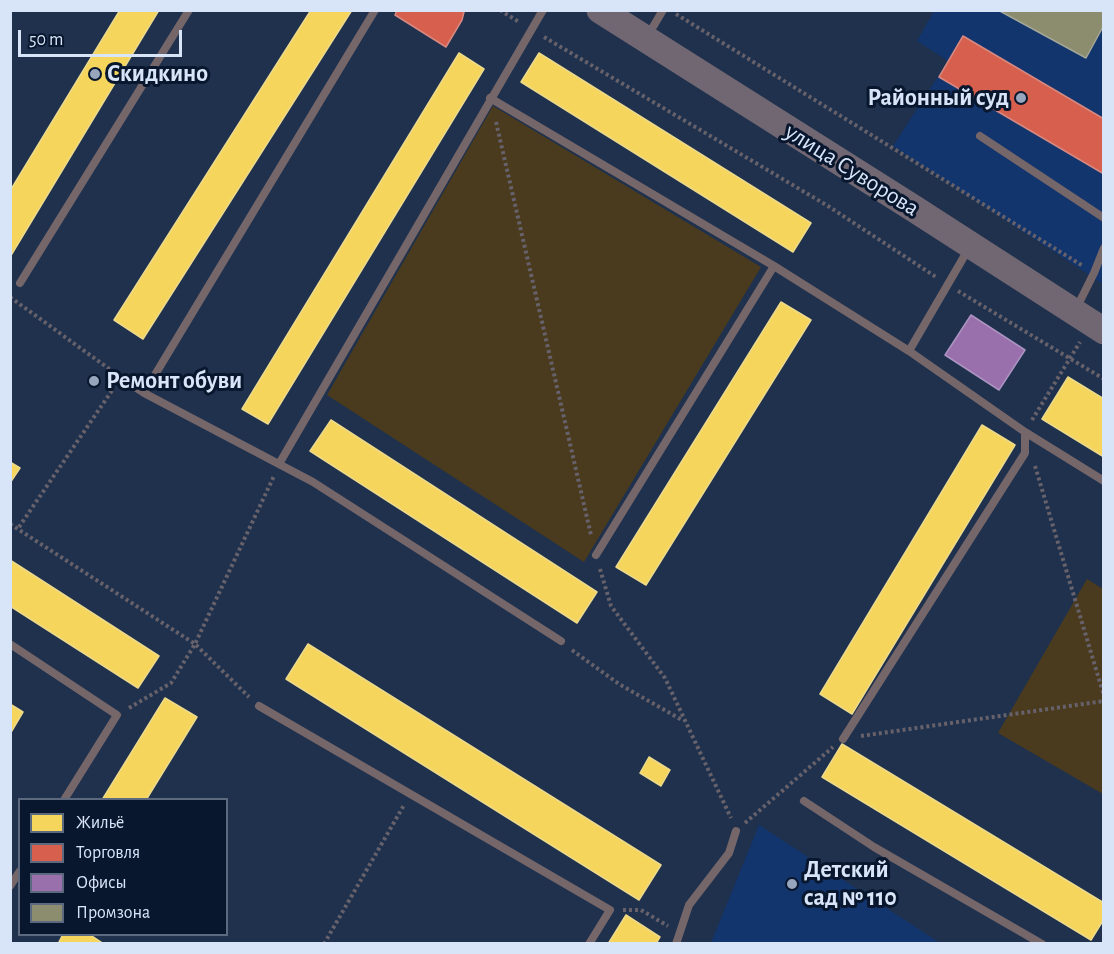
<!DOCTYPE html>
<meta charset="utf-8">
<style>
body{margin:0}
#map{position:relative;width:1114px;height:954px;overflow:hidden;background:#1f314d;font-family:"Alegreya Sans",sans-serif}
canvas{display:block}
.frame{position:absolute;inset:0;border:12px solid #d8e5f8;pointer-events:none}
.legend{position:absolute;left:18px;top:798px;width:210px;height:138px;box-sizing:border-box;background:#09172e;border:2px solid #5c697f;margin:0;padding:8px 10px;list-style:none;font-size:18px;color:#d8e5f8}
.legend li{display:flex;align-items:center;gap:12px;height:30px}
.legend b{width:30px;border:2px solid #5c697f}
.scale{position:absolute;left:18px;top:30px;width:164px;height:27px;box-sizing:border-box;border:3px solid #d8e5f8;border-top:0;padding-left:8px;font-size:18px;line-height:21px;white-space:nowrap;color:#d8e5f8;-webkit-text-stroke:4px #09172e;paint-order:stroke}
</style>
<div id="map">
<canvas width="1114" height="954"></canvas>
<div class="frame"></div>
<ul class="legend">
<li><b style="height:16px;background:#f6d55c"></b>Жильё</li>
<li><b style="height:16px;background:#d6604d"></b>Торговля</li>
<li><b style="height:16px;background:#9970ab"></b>Офисы</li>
<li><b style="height:16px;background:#8c8c6e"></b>Промзона</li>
</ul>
<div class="scale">50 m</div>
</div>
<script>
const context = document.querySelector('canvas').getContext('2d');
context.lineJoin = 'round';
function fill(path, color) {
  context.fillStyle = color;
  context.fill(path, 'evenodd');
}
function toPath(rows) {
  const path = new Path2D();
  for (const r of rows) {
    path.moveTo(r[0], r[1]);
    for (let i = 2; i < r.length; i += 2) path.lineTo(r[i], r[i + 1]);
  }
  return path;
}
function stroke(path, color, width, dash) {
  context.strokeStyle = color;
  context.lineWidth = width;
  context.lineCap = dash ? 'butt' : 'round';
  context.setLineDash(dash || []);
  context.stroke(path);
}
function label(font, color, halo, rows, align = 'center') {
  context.font = font + ' "Alegreya Sans",sans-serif';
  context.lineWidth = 6;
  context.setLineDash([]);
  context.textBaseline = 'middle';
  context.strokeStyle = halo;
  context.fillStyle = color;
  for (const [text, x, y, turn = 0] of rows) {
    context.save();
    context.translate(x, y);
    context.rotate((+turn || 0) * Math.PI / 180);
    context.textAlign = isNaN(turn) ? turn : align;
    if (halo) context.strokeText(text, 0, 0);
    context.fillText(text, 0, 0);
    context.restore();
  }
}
const built = toPath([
 [934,11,1103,11,1103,284,893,146,948,61,917,41],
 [759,825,940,943,711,943]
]);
const green = toPath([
 [493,106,761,267,584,562,327,395],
 [1087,579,1103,589,1103,794,998,733]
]);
const homes = toPath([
 [120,10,159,10,10,257,10,191,120,10],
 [311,10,352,10,143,339,114,320,311,10],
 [459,53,484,69,268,424,242,409,459,53],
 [539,53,811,223,793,252,521,82,539,53],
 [781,302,811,320,646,585,616,567,781,302],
 [1068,377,1104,399,1104,457,1042,419,1068,377],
 [331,420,597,592,577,623,310,451,331,420],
 [982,425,1015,445,852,714,820,694,982,425],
 [10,462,20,468,10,483,10,462],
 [10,560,159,656,138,688,10,606,10,560],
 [308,644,661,865,639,900,286,679,308,644],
 [165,698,197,717,146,800,102,800,165,698],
 [10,704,23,712,10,734,10,704],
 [842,744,1104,903,1104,919,1091,940,822,777,842,744],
 [649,757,670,770,661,786,640,773,649,757],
 [626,915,660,937,656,944,608,944,626,915],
 [63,934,89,934,104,944,58,944,63,934]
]);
const shops = toPath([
 [397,10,464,10,464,12,462,20,446,47,395,15,397,10],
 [963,36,1104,119,1104,174,939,77,963,36]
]);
const offices = toPath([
 [971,315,1025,350,999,390,945,355,971,315]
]);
const industry = toPath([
 [998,10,1103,10,1104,25,1086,58,998,10]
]);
const path = toPath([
 [500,10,519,22],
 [676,14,1083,266],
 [544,37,828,206,936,277],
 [496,122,591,535],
 [958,291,1104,379],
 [10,297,112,371],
 [1032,420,1080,342],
 [1035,466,1104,696],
 [10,524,195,644,249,697],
 [19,527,113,389],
 [600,569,611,606,665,678,731,818],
 [572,650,619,684,682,720],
 [129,708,171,683,195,644,274,476],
 [861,736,1104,701],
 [745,823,833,747],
 [623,910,641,910,668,926],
 [324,944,404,805]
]);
const lane = toPath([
 [647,37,663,10],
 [490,98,774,266,909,351,1025,432],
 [980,136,1104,218],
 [20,283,189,10],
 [1076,309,1094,273,1104,248],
 [909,351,969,248],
 [121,378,144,393,313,482,561,641],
 [144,393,375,10],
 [279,464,543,10],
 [596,555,774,266],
 [10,644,117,715,64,800],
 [259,706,610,910,589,944],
 [843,739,1025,453,1025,432,1104,481],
 [804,801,874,847,1042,944],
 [10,886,20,871],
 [676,944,689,905,729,853,736,831]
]);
const primary = toPath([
 [600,10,913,208,1104,331]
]);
const markers = [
 [95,74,6,"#97a6bc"],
 [1021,98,6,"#97a6bc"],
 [94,381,6,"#97a6bc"],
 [792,884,6,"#97a6bc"]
];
const poiNames = [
 ["Скидкино",107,74],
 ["Районный суд",1009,98,"right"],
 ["Ремонт обуви",106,381],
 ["Детский",804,870],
 ["сад № 110",804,898]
];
const streetNames = [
 ["улица Суворова",852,170,32]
];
fill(built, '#13356d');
fill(green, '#4a3b1e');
fill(homes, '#f6d55c');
stroke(homes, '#edda8b', 1.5);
fill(shops, '#d6604d');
stroke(shops, '#d78880', 1.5);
fill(offices, '#9970ab');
stroke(offices, '#ac93c2', 1.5);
fill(industry, '#8c8c6e');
stroke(industry, '#a3a797', 1.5);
stroke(path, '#66616a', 4, [3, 3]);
stroke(lane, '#75666a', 8);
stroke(primary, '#706772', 27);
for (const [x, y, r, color] of markers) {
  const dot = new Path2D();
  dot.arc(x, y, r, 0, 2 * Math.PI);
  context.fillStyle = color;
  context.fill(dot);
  stroke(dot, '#09172e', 2);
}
label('bold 24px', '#d8e5f8', '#09172e', poiNames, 'left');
label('24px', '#d8e5f8', '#09172e', streetNames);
</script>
